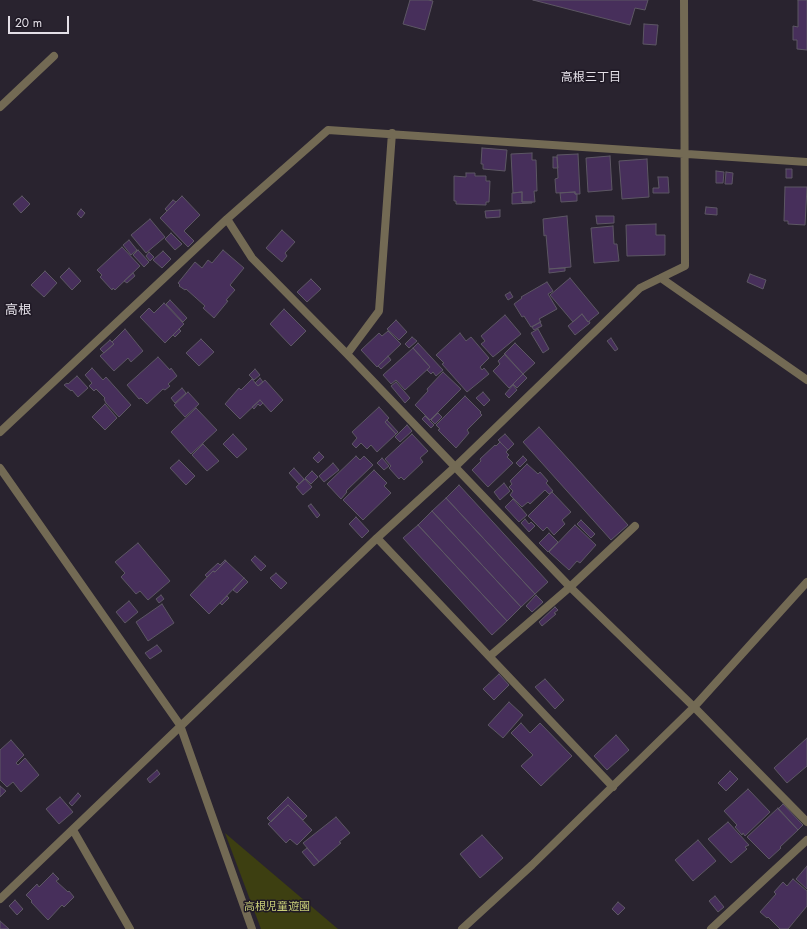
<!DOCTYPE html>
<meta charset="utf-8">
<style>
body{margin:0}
#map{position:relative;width:807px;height:929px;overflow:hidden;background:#29232f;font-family:Jost,sans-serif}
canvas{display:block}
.scale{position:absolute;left:8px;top:16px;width:61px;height:18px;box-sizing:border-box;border:2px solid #e3dfe7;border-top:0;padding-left:5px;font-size:12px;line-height:14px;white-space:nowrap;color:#e3dfe7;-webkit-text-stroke:3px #1f1925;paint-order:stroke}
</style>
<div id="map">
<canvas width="807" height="929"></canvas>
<div class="scale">20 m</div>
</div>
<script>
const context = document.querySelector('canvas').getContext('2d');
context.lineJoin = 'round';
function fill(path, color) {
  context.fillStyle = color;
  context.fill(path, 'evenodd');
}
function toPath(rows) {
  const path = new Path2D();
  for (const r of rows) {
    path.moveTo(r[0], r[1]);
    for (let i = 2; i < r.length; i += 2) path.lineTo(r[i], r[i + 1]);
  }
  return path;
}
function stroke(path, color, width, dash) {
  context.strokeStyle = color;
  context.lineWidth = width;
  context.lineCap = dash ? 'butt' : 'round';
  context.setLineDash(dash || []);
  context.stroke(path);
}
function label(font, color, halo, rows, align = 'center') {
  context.font = font + ' Jost,"Noto Sans JP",sans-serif';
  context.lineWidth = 3;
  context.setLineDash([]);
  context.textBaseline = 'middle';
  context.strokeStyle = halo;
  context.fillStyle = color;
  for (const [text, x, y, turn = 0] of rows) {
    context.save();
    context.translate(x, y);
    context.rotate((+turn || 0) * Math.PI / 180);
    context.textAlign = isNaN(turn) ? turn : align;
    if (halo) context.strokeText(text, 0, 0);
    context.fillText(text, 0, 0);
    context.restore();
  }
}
const green = toPath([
 [225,833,338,929,261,929]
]);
const building = toPath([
 [410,0,428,0,433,1,425,30,403,24,410,0],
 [533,0,648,0,645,10,635,8,630,25,533,0],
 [798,0,807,0,807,50,797,49,797,40,793,40,793,26,798,27,798,0],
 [644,24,658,25,656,45,643,44,644,24],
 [482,148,507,150,505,171,483,169,483,164,481,164,482,148],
 [532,153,532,160,536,160,537,191,534,191,535,202,522,202,522,192,513,193,511,154,532,153],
 [578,154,580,194,575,194,575,192,556,193,555,179,558,178,557,155,578,154],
 [610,156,612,190,588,192,586,158,610,156],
 [553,157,557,157,558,168,553,168,553,157],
 [647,159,649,197,622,199,619,161,647,159],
 [786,169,792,169,792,178,786,178,786,169],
 [716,171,724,172,723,183,716,183,716,171],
 [726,172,733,173,732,184,725,184,726,172],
 [466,173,475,173,475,176,486,176,486,181,490,181,489,202,486,202,486,205,456,204,456,201,454,201,454,176,466,177,466,173],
 [658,177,668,177,669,193,653,193,653,188,659,188,658,177],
 [785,187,807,187,805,225,788,224,788,221,784,221,785,187],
 [522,192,522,202,532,202,532,203,512,204,512,193,522,192],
 [575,192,575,194,577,194,577,201,561,202,560,193,575,192],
 [22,196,30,204,21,213,13,204,22,196],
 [182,196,200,215,184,231,194,241,188,247,160,218,182,196],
 [173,200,176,202,167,211,165,209,173,200],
 [706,207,717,208,717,215,705,214,706,207],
 [81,209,85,213,81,218,77,214,81,209],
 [500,210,500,217,486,218,485,211,500,210],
 [567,216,571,267,549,269,546,235,544,236,543,219,567,216],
 [596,216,614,216,614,223,597,224,596,216],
 [150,219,165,237,146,253,131,235,150,219],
 [656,224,656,235,665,235,665,255,627,256,626,225,656,224],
 [613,226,614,244,617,244,619,261,594,263,591,228,613,226],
 [282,230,295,242,285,253,287,256,282,262,266,248,282,230],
 [171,233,182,244,175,250,165,239,171,233],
 [129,240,137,250,131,255,123,245,129,240],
 [122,247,140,266,115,290,113,288,112,290,100,277,102,275,97,270,122,247],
 [138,250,149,262,144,267,133,255,138,250],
 [223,250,244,268,230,285,235,290,226,300,228,301,214,318,203,308,205,306,186,289,185,290,179,286,180,285,178,283,195,262,202,268,208,260,212,263,223,250],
 [163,251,171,259,162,268,153,260,163,251],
 [149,252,154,257,150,261,146,256,149,252],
 [69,268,81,281,72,290,60,277,69,268],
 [565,268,565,271,549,273,549,269,565,268],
 [45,271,57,283,44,297,31,285,45,271],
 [133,273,135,276,127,283,124,281,133,273],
 [750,274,766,280,763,289,747,282,750,274],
 [570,278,599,313,588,322,582,314,573,322,550,295,570,278],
 [311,279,321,289,307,302,297,292,311,279],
 [547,282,553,291,548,294,557,309,539,319,541,322,531,327,524,316,522,317,514,304,522,298,521,297,547,282],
 [510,292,513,297,508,300,505,295,510,292],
 [170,300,187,318,183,322,166,304,170,300],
 [164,303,184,324,165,343,140,317,149,308,154,313,164,303],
 [284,309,306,331,291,346,270,324,284,309],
 [582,314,588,322,589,321,590,323,575,335,568,326,582,314],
 [505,315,521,334,493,357,481,344,485,341,481,336,505,315],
 [396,320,407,332,399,340,387,329,396,320],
 [540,322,542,326,534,330,532,327,540,322],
 [125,329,143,351,131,362,128,358,114,371,100,356,114,344,112,342,125,329],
 [179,329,181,331,175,337,173,335,179,329],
 [538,329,549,349,543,353,531,333,538,329],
 [388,331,401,344,377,367,361,350,379,333,382,336,388,331],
 [460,333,466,341,471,337,489,358,480,367,482,370,484,368,489,374,467,392,442,364,444,363,436,355,460,333],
 [412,337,417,341,409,348,405,344,412,337],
 [611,338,618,349,615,351,607,341,611,338],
 [201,339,214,352,199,366,186,353,201,339],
 [110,340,114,344,104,353,100,349,110,340],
 [418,343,443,370,436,376,433,372,431,374,427,370,430,367,413,348,418,343],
 [515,343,535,363,523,374,504,354,515,343],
 [413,348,430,367,405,390,396,380,391,384,383,375,413,348],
 [505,354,523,374,509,388,493,371,500,364,498,361,505,354],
 [388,356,391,360,381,369,378,366,388,356],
 [158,357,170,370,171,368,177,376,168,384,170,386,165,390,163,389,147,404,141,398,139,399,127,385,158,357],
 [92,368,103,380,106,377,131,405,119,417,106,403,104,399,105,398,96,389,94,391,89,386,92,383,85,375,92,368],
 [255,369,260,375,254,380,249,375,255,369],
 [443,372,461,389,430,420,415,405,428,391,427,389,443,372],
 [523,374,527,378,517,388,513,384,523,374],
 [77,376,88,388,78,397,72,390,71,391,64,385,67,383,68,384,77,376],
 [260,378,263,382,258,386,255,383,260,378],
 [252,379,258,386,265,380,283,400,271,412,260,400,240,419,225,404,239,388,241,390,252,379],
 [396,382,410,398,405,403,391,386,396,382],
 [513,385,517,390,509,398,505,394,513,385],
 [182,388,186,393,175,403,171,398,182,388],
 [188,392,199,404,185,417,174,405,188,392],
 [483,392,490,400,484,406,476,398,483,392],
 [465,396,481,412,480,413,482,415,467,430,469,433,456,448,438,430,440,429,436,425,465,396],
 [260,400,263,403,260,406,258,404,254,409,252,407,260,400],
 [105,404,117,418,105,430,92,417,105,404],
 [379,407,389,418,385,422,396,434,377,452,371,445,367,449,361,443,356,448,352,444,357,438,352,432,379,407],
 [196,408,217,430,191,454,171,432,196,408],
 [438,413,442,417,435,424,431,420,438,413],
 [425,416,434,425,431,428,422,419,425,416],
 [387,420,398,432,396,434,385,422,387,420],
 [407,425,412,431,400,442,395,437,407,425],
 [539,427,628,525,611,540,523,442,539,427],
 [233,434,247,449,237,458,223,444,233,434],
 [412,434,428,451,420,458,423,462,404,480,401,477,399,479,389,468,391,466,385,459,412,434],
 [505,434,514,444,508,450,498,440,505,434],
 [500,442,508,450,506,452,509,455,507,457,513,463,488,487,472,470,481,461,480,459,495,445,496,446,500,442],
 [203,444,219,461,207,471,192,455,203,444],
 [319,452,324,457,318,463,313,458,319,452],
 [356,456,360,460,364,456,373,465,346,491,347,492,341,499,327,484,356,456],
 [523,456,527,460,520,467,516,463,523,456],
 [382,458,389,466,384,470,377,463,382,458],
 [179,460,195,476,186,485,170,468,179,460],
 [333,463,339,470,324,482,319,476,333,463],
 [527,464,538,474,540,472,548,481,546,483,553,491,549,494,545,490,530,504,528,502,522,507,510,495,513,491,509,487,512,484,510,481,527,464],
 [294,468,304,479,299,484,289,473,294,468],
 [374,470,387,483,384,486,391,493,363,520,343,500,374,470],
 [312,471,318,477,311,484,305,478,312,471],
 [305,479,312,487,303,495,296,487,305,479],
 [504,483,510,491,500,500,494,492,504,483],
 [459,485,548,582,535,594,446,498,459,485],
 [552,492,571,512,562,520,565,524,554,535,547,527,543,531,528,516,552,492],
 [446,498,535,594,521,607,432,511,446,498],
 [513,499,527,515,519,522,505,507,513,499],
 [311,504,320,515,317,518,308,506,311,504],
 [432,511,521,607,507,621,418,525,432,511],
 [356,517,369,531,362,538,349,524,356,517],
 [525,519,529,524,531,522,535,526,529,532,521,523,525,519],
 [581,520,595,534,591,538,577,524,581,520],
 [418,525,507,621,492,635,403,538,418,525],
 [575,525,596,545,580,563,577,561,569,570,549,552,575,525],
 [549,533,558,542,548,552,539,543,549,533],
 [138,543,170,581,148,600,140,591,136,594,121,577,125,573,115,562,138,543],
 [255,556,266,566,261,571,251,560,255,556],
 [225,560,226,561,215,572,213,571,207,577,205,575,218,563,220,565,225,560],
 [226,561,244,578,209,614,190,595,213,571,215,572,226,561],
 [276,573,287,583,281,589,270,578,276,573],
 [244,578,248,582,237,593,233,590,244,578],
 [161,595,164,599,159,603,156,599,161,595],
 [536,595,543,602,532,612,526,606,536,595],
 [227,596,229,598,222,605,220,603,227,596],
 [129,601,138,612,125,623,116,612,129,601],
 [162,604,174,623,148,641,136,622,162,604],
 [555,607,558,610,554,613,556,614,542,626,539,622,555,607],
 [157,645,162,651,150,659,145,653,157,645],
 [499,674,509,685,494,700,483,689,499,674],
 [545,679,564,700,555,709,535,687,545,679],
 [509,702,523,715,503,738,488,725,509,702],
 [521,723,530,733,540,723,572,756,541,786,521,766,533,755,511,733,521,723],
 [616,735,629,750,607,770,594,756,616,735],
 [807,738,807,766,787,783,774,768,807,738],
 [11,740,24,755,16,763,18,765,25,758,39,775,21,792,13,782,7,787,0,780,0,750,11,740],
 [157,770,160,774,150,783,147,779,157,770],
 [730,771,738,779,726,791,718,783,730,771],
 [0,786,6,791,0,797,0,786],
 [748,789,770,812,745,836,743,833,742,835,735,827,737,825,724,811,748,789],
 [78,793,81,796,72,806,69,803,78,793],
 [60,797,73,812,59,824,46,809,60,797],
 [288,797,307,816,303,820,288,805,271,822,267,818,288,797],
 [783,804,803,825,798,830,778,809,783,804],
 [288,805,312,830,297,845,290,839,286,843,268,824,288,805],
 [778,808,798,830,780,847,781,848,769,859,747,837,778,808],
 [336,817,350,833,339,842,341,843,319,862,303,843,336,817],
 [728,822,749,845,745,847,747,849,731,863,708,839,728,822],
 [482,835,503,858,480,878,460,854,482,835],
 [698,840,716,861,693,881,675,860,698,840],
 [307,848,319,862,314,866,302,852,307,848],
 [807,866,807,889,796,879,807,866],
 [53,873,59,879,56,881,68,892,69,891,74,897,64,907,62,905,48,920,31,902,32,901,26,895,37,884,39,887,53,873],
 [793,879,807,891,807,906,788,929,780,929,768,917,767,918,760,912,776,894,774,892,783,882,787,886,793,879],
 [715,896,724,907,718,912,709,901,715,896],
 [15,900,23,909,17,915,9,906,15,900],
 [618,902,625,908,618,915,612,909,618,902],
 [0,921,9,929,0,929,0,921]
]);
const minor = toPath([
 [0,107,54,56],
 [227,219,252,258,347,354,570,587,694,707,807,822],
 [661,278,807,380],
 [347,354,379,311,392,133],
 [0,432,227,219,328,130,807,162],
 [0,468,180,725,252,929],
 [377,538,613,787],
 [490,656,570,587,635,526],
 [73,830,130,929],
 [0,899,377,538,456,466,640,288,685,266,684,0],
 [462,929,532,865,694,707,807,582],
 [711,929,807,840]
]);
const parkNames = [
 ["高根児童遊園",277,907]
];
const neighbourhoodNames = [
 ["高根三丁目",591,78]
];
const quarterNames = [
 ["高根",18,311]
];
fill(green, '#3d3f11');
fill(building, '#472f5b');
stroke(building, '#5d5764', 1);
stroke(minor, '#736a54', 8);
label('11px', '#cacf79', '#1f1925', parkNames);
label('12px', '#e3dfe7', '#1f1925', neighbourhoodNames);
label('13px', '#e3dfe7', '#1f1925', quarterNames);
</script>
